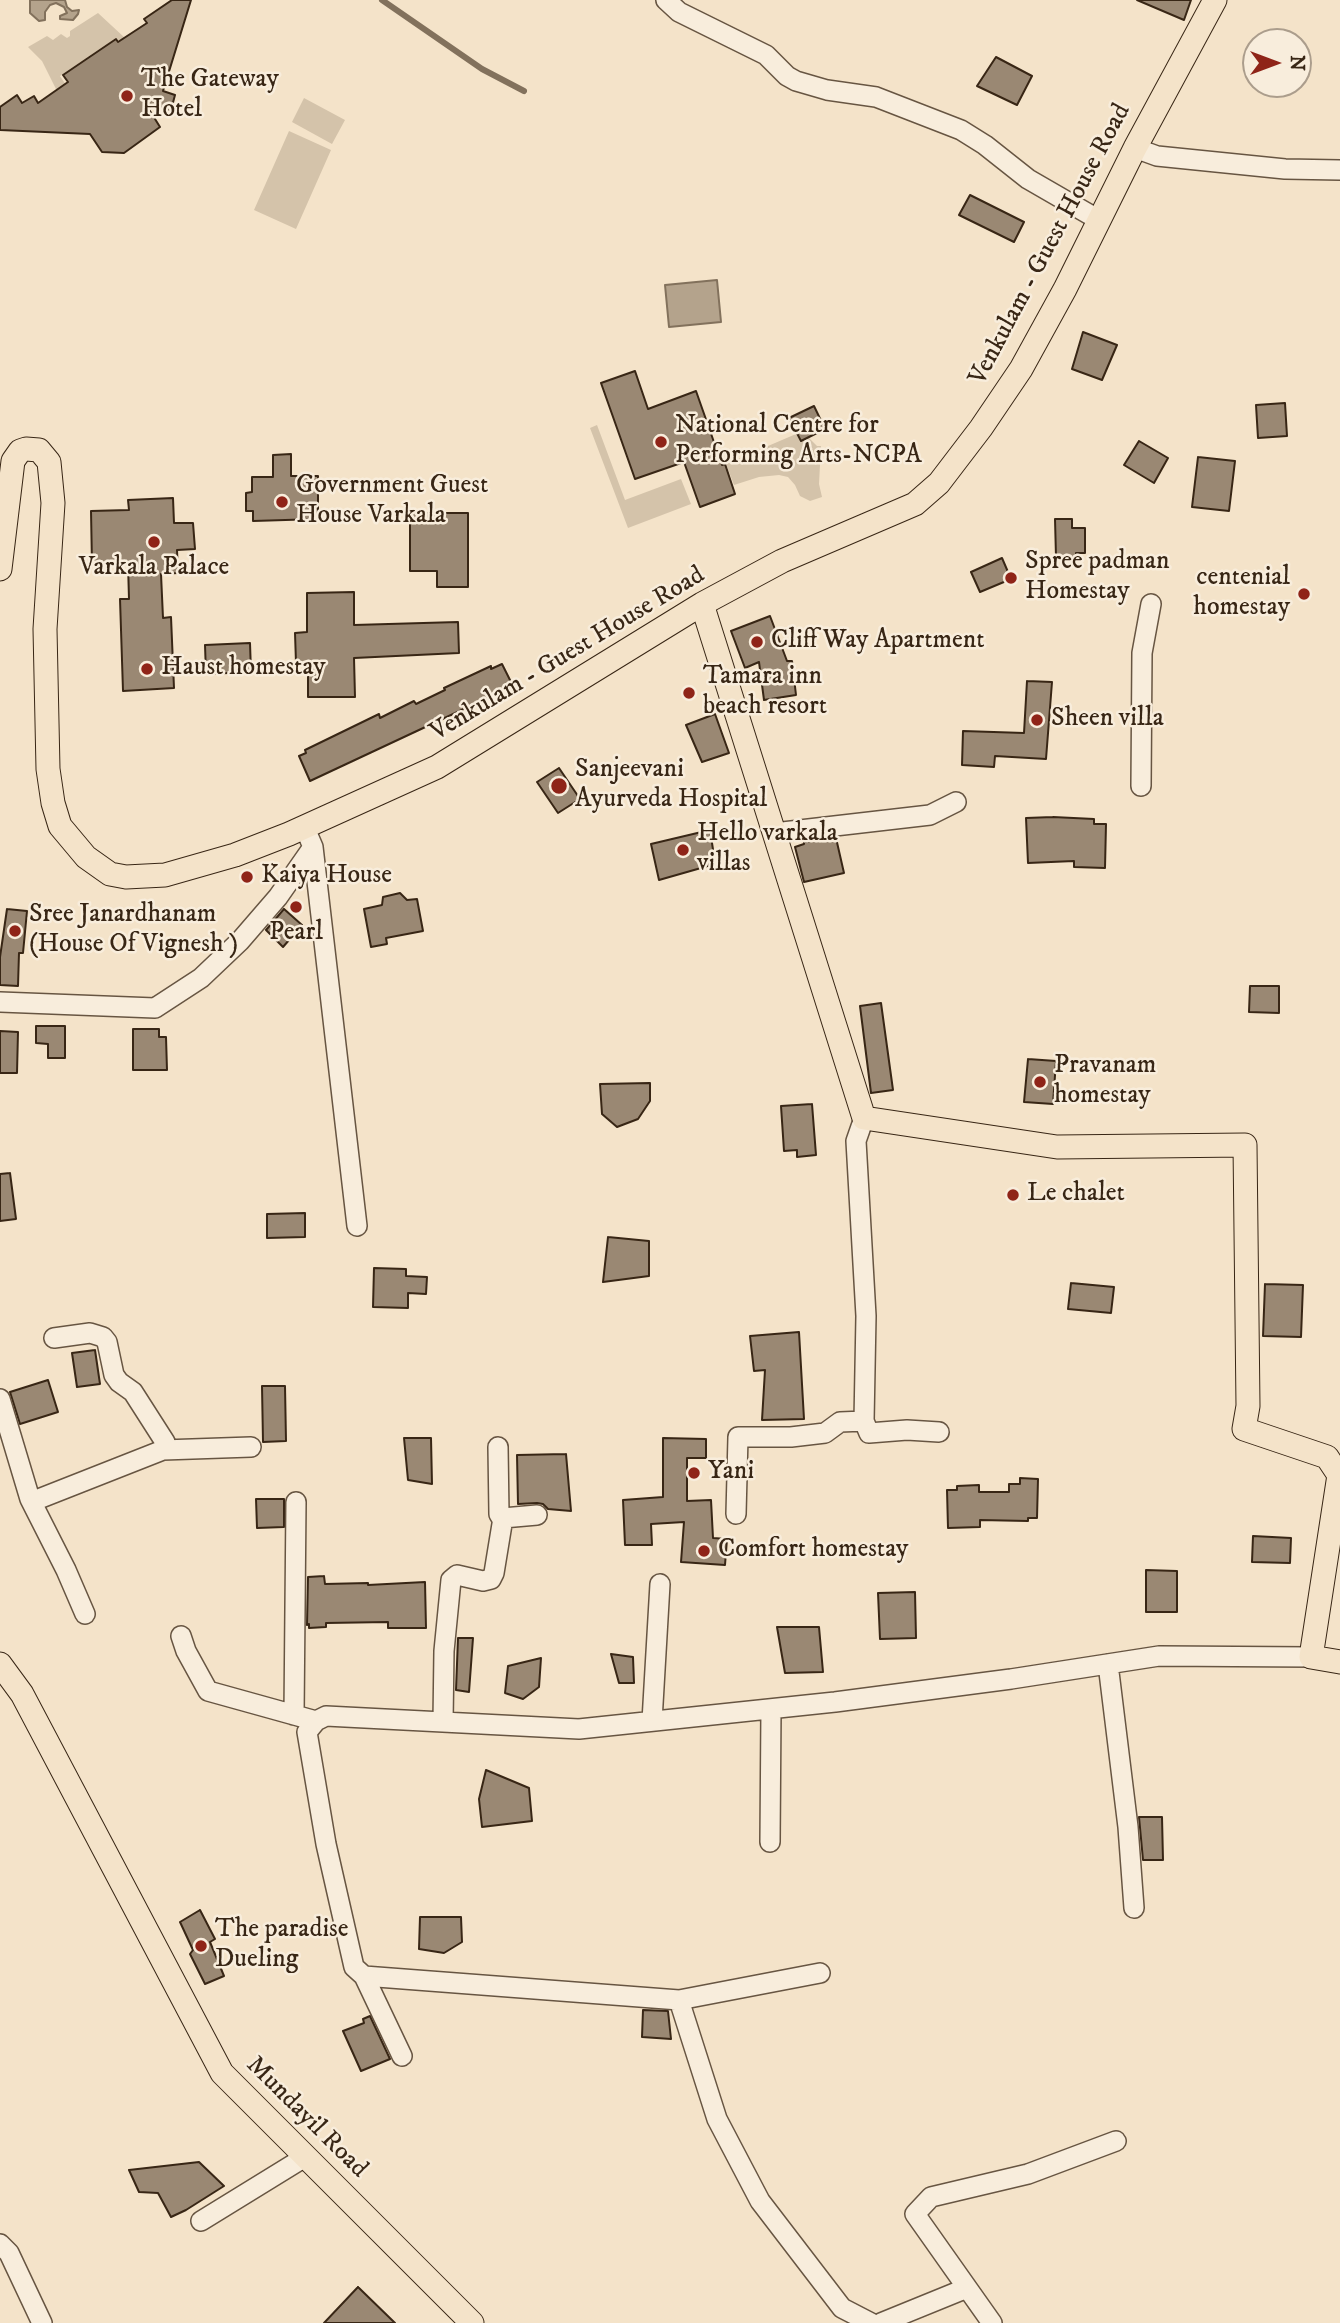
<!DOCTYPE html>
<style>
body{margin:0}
#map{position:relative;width:1340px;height:2323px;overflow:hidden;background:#f4e3c9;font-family:"IM FELL DW Pica",serif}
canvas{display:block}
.north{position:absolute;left:1242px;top:28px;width:70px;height:70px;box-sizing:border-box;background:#f8eddc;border:2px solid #ab9d8c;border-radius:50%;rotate:90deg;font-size:19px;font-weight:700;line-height:28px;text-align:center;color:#382615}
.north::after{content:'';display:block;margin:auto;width:24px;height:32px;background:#8f2418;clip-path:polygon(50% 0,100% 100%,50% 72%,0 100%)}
</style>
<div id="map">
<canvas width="1340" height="2323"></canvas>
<div class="north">N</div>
</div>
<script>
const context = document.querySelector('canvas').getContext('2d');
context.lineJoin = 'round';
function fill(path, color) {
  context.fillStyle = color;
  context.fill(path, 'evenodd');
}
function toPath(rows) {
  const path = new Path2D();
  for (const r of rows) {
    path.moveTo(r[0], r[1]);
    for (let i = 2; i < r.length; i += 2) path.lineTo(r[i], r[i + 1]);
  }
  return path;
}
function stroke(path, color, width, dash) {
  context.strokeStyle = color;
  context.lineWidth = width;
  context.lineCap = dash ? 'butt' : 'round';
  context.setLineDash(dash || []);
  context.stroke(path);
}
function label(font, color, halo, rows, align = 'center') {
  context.font = font + ' "IM FELL DW Pica",serif';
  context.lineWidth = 5;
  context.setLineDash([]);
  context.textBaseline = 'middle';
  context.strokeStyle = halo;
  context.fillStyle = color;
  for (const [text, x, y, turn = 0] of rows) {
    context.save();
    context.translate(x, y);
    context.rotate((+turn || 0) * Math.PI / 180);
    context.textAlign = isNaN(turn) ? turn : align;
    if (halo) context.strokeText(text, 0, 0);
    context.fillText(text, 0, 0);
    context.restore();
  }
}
const green = toPath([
 [98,13,125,38,121,42,116,38,60,76,66,85,57,91,42,61,28,47,47,36,53,40,61,34,67,38,70,36,70,31],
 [304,98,345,120,332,144,292,122],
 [289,131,331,150,296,229,254,210],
 [597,425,625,500,681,479,691,504,628,528,590,428],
 [796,434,801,442,809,438,817,446,821,446,819,484,822,497,810,501,800,496,795,485,788,477,779,475,759,477,734,485,726,464]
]);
const water = toPath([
 [30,0,65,0,67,7,72,11,79,10,78,14,73,20,60,19,60,16,67,13,64,7,56,3,50,5,45,12,45,20,39,21,30,13,30,0],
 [717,280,721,322,669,327,665,285,717,280]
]);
const stream = toPath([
 [382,0,482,69,524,91]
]);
const building = toPath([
 [172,0,191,0,163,91,175,95,171,110,145,103,160,127,124,153,102,152,90,134,0,130,0,107,17,95,22,103,34,96,38,103,68,82,63,75,116,39,118,42,147,23,144,19,172,0],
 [1137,0,1191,0,1184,20,1137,0],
 [996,57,1032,76,1017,105,977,86,996,57],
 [970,195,1024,222,1014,242,959,215,970,195],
 [1083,332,1117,345,1102,380,1072,369,1083,332],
 [635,371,648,409,696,391,722,465,725,464,735,494,700,507,684,462,635,479,601,383,635,371],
 [1285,403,1287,436,1258,438,1256,405,1285,403],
 [814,406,825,429,801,441,789,418,814,406],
 [1139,441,1168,458,1154,483,1124,465,1139,441],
 [291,454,291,476,318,476,318,519,253,521,253,511,246,511,246,493,252,492,252,477,273,477,273,455,291,454],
 [1198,457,1235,461,1229,511,1192,507,1198,457],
 [173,498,174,523,193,523,195,549,177,550,178,573,161,574,163,618,171,617,174,688,123,691,120,599,129,599,128,564,92,565,91,511,129,510,128,500,173,498],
 [410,513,468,513,468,587,437,587,437,571,410,571,410,513],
 [1055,519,1072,519,1072,528,1085,528,1085,553,1076,553,1076,557,1056,557,1055,519],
 [1002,558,1011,579,980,592,971,572,1002,558],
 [354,592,354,625,458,622,459,653,354,658,355,697,308,697,308,663,296,663,295,633,307,632,307,593,354,592],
 [770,616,787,661,792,661,796,695,764,700,759,662,745,668,731,631,770,616],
 [250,643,251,672,206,674,205,645,250,643],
 [502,664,513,686,310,781,299,756,306,753,305,750,379,714,380,718,414,701,416,704,445,690,444,688,491,666,491,669,502,664],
 [1027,681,1052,682,1046,759,995,756,994,767,962,765,963,731,1024,733,1027,681],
 [715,714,729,753,702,762,686,725,715,714],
 [559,768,580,799,558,813,537,782,559,768],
 [1053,817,1094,819,1094,824,1106,824,1105,868,1074,867,1074,861,1028,863,1026,818,1053,817],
 [710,830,714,856,708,866,659,880,651,844,710,830],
 [836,838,844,873,804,882,795,847,804,844,804,842,836,838],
 [400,893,407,900,417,899,423,931,386,938,387,944,371,947,364,909,382,905,383,897,400,893],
 [7,909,27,911,23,953,19,953,18,986,0,985,0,957,7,909],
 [284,909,302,925,283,947,266,930,284,909],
 [1250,986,1279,986,1279,1013,1249,1012,1250,986],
 [881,1003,893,1090,871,1093,860,1006,881,1003],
 [36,1026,65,1026,65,1058,48,1058,48,1044,36,1043,36,1026],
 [133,1029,159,1029,159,1037,166,1037,167,1070,133,1070,133,1029],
 [0,1031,18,1032,17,1073,0,1073,0,1031],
 [1028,1059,1056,1061,1053,1104,1024,1102,1028,1059],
 [650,1083,650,1101,638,1119,617,1127,602,1114,600,1084,650,1083],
 [812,1104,816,1155,797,1157,797,1150,784,1151,781,1106,812,1104],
 [10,1173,16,1219,0,1221,0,1174,10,1173],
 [305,1213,305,1237,267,1238,267,1214,305,1213],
 [608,1237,649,1241,649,1276,603,1282,608,1237],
 [374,1268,406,1269,406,1276,427,1277,426,1294,408,1293,408,1308,373,1307,374,1268],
 [1071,1283,1114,1287,1111,1313,1068,1309,1071,1283],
 [1265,1284,1303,1285,1301,1337,1263,1336,1265,1284],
 [799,1332,804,1419,762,1420,765,1370,754,1371,750,1336,799,1332],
 [95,1350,100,1384,77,1387,72,1353,95,1350],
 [48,1380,58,1412,20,1424,10,1392,48,1380],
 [262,1386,285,1386,286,1441,263,1442,262,1386],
 [404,1438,431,1438,432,1484,408,1480,404,1438],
 [663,1438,706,1439,706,1458,687,1458,687,1501,711,1500,713,1538,727,1539,725,1565,681,1562,684,1522,651,1524,652,1545,625,1545,623,1500,663,1497,663,1438],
 [566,1454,571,1511,548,1509,543,1504,537,1503,518,1504,517,1455,566,1454],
 [1020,1478,1038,1479,1037,1518,1028,1518,1028,1521,980,1520,980,1527,948,1528,947,1490,957,1490,957,1486,979,1485,979,1492,1009,1492,1009,1484,1020,1484,1020,1478],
 [256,1499,284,1499,284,1527,257,1528,256,1499],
 [1253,1536,1291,1538,1290,1563,1252,1562,1253,1536],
 [1146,1570,1177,1571,1177,1612,1146,1612,1146,1570],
 [324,1576,325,1584,368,1583,368,1585,425,1582,426,1628,388,1628,388,1622,326,1623,326,1627,309,1628,309,1624,307,1625,308,1577,324,1576],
 [915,1592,916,1638,880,1639,878,1593,915,1592],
 [777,1627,819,1627,823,1672,785,1673,777,1627],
 [458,1638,473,1638,469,1692,456,1690,458,1638],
 [611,1654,633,1657,634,1683,619,1683,611,1654],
 [541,1658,539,1687,523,1699,505,1693,508,1666,541,1658],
 [486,1770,529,1788,532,1821,482,1827,479,1799,486,1770],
 [1139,1817,1162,1817,1163,1860,1143,1860,1139,1817],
 [200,1910,215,1939,210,1942,224,1976,205,1984,190,1954,193,1950,180,1922,200,1910],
 [420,1917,461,1917,462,1942,444,1953,419,1949,420,1917],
 [643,2010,668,2011,671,2039,642,2037,643,2010],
 [370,2016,390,2059,361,2071,343,2031,364,2023,363,2019,370,2016],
 [199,2162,224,2186,186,2210,171,2217,158,2193,139,2192,129,2170,199,2162],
 [358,2287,395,2323,324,2323,358,2287]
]);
const minor = toPath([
 [666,0,679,12,766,55,787,76,796,81,827,90,876,97,961,130,985,145,1028,179,1099,220],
 [1135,148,1157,156,1285,169,1340,170],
 [1141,786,1142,653,1151,604],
 [304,826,313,847,357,1226],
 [774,833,930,815,956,802],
 [0,1002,155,1008,201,978,240,941,278,897,313,847],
 [864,1118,856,1141,866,1316,864,1421,869,1433,907,1430,939,1432],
 [0,1399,30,1499,36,1500,163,1450,165,1442,133,1392,119,1382,114,1375,107,1342,103,1337,90,1333,54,1338],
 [498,1447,499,1514,502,1519],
 [163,1450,251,1447],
 [30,1499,66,1570,85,1614],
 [736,1514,738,1437,791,1437,825,1433,840,1422,864,1421],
 [181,1636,186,1651,208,1691,316,1721,326,1716,579,1729,835,1702,1011,1679,1159,1656,1311,1657],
 [1108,1664,1128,1827,1134,1908],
 [294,1715,296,1502],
 [316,1721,307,1732,326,1844,354,1967,364,1976,679,2000,717,2119,760,2201,842,2308,871,2323],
 [652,1721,660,1584],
 [443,1722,444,1651,451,1580,457,1575,483,1581,491,1579,494,1573,503,1518,537,1515],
 [770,1842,771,1709],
 [364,1976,402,2056],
 [679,2000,820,1973],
 [201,2221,305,2157],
 [0,2244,9,2253,42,2323],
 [881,2323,967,2288],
 [992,2323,915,2214,931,2197,1028,2174,1116,2141]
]);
const major = toPath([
 [0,569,13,461,20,451,26,449,39,450,49,462,53,503,45,629,48,769,53,803,60,826,86,857,110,874,126,877,165,875,235,855,289,834,437,767,702,604,782,561,915,504,939,483,981,428,1021,369,1065,289,1135,148,1215,0],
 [702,604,864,1118,1057,1147,1245,1145,1248,1406,1244,1429,1327,1457,1339,1475,1311,1657,1340,1662],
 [0,1664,22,1694,222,2073,472,2323]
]);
const markers = [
 [127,96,7,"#8f2418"],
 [661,442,7,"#8f2418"],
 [282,502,7,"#8f2418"],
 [154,542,7,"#8f2418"],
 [1011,578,7,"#8f2418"],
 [1304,594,7,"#8f2418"],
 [757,642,7,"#8f2418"],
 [147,669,7,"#8f2418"],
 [689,693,7,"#8f2418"],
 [1037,720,7,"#8f2418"],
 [559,786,9,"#8f2418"],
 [683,850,7,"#8f2418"],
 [247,877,7,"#8f2418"],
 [296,907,7,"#8f2418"],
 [15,931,7,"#8f2418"],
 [1040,1082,7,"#8f2418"],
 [1013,1195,7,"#8f2418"],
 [694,1473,7,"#8f2418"],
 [704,1551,7,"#8f2418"],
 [201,1946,7,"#8f2418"]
];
const poiNames = [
 ["The Gateway",141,81],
 ["Hotel",141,111],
 ["National Centre for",675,427],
 ["Performing Arts-NCPA",675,457],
 ["Government Guest",296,487],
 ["House Varkala",296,517],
 ["Spree padman",1025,563],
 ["Homestay",1025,593],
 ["Varkala Palace",154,569,"center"],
 ["centenial",1290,579,"right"],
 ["homestay",1290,609,"right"],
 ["Cliff Way Apartment",771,642],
 ["Haust homestay",161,669],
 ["Tamara inn",703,678],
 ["beach resort",703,708],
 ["Sheen villa",1051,720],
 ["Sanjeevani",575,771],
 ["Ayurveda Hospital",575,801],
 ["Hello varkala",697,835],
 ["villas",697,865],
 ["Kaiya House",261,877],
 ["Sree Janardhanam",29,916],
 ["(House Of Vignesh )",29,946],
 ["Pearl",296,934,"center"],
 ["Pravanam",1054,1067],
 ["homestay",1054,1097],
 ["Le chalet",1027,1195],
 ["Yani",708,1473],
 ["Comfort homestay",718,1551],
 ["The paradise",215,1931],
 ["Dueling",215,1961]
];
const streetNames = [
 ["Venkulam - Guest House Road",1051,245,-62],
 ["Venkulam - Guest House Road",568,655,-31],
 ["Mundayil Road",306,2118,45]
];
fill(green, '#d4c3aa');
fill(water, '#b4a38c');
stroke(water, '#82715c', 2);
stroke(stream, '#82715c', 6);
fill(building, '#9a8873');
stroke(building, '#382615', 2);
stroke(minor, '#675542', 22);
stroke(major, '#382615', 25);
stroke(minor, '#f8eddc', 19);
stroke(major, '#f4e3c9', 23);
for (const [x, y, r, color] of markers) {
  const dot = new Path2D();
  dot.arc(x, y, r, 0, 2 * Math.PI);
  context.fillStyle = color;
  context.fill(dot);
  stroke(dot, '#f8eddc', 2.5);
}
label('26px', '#382615', '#f8eddc', poiNames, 'left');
label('26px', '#382615', '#f8eddc', streetNames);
</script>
